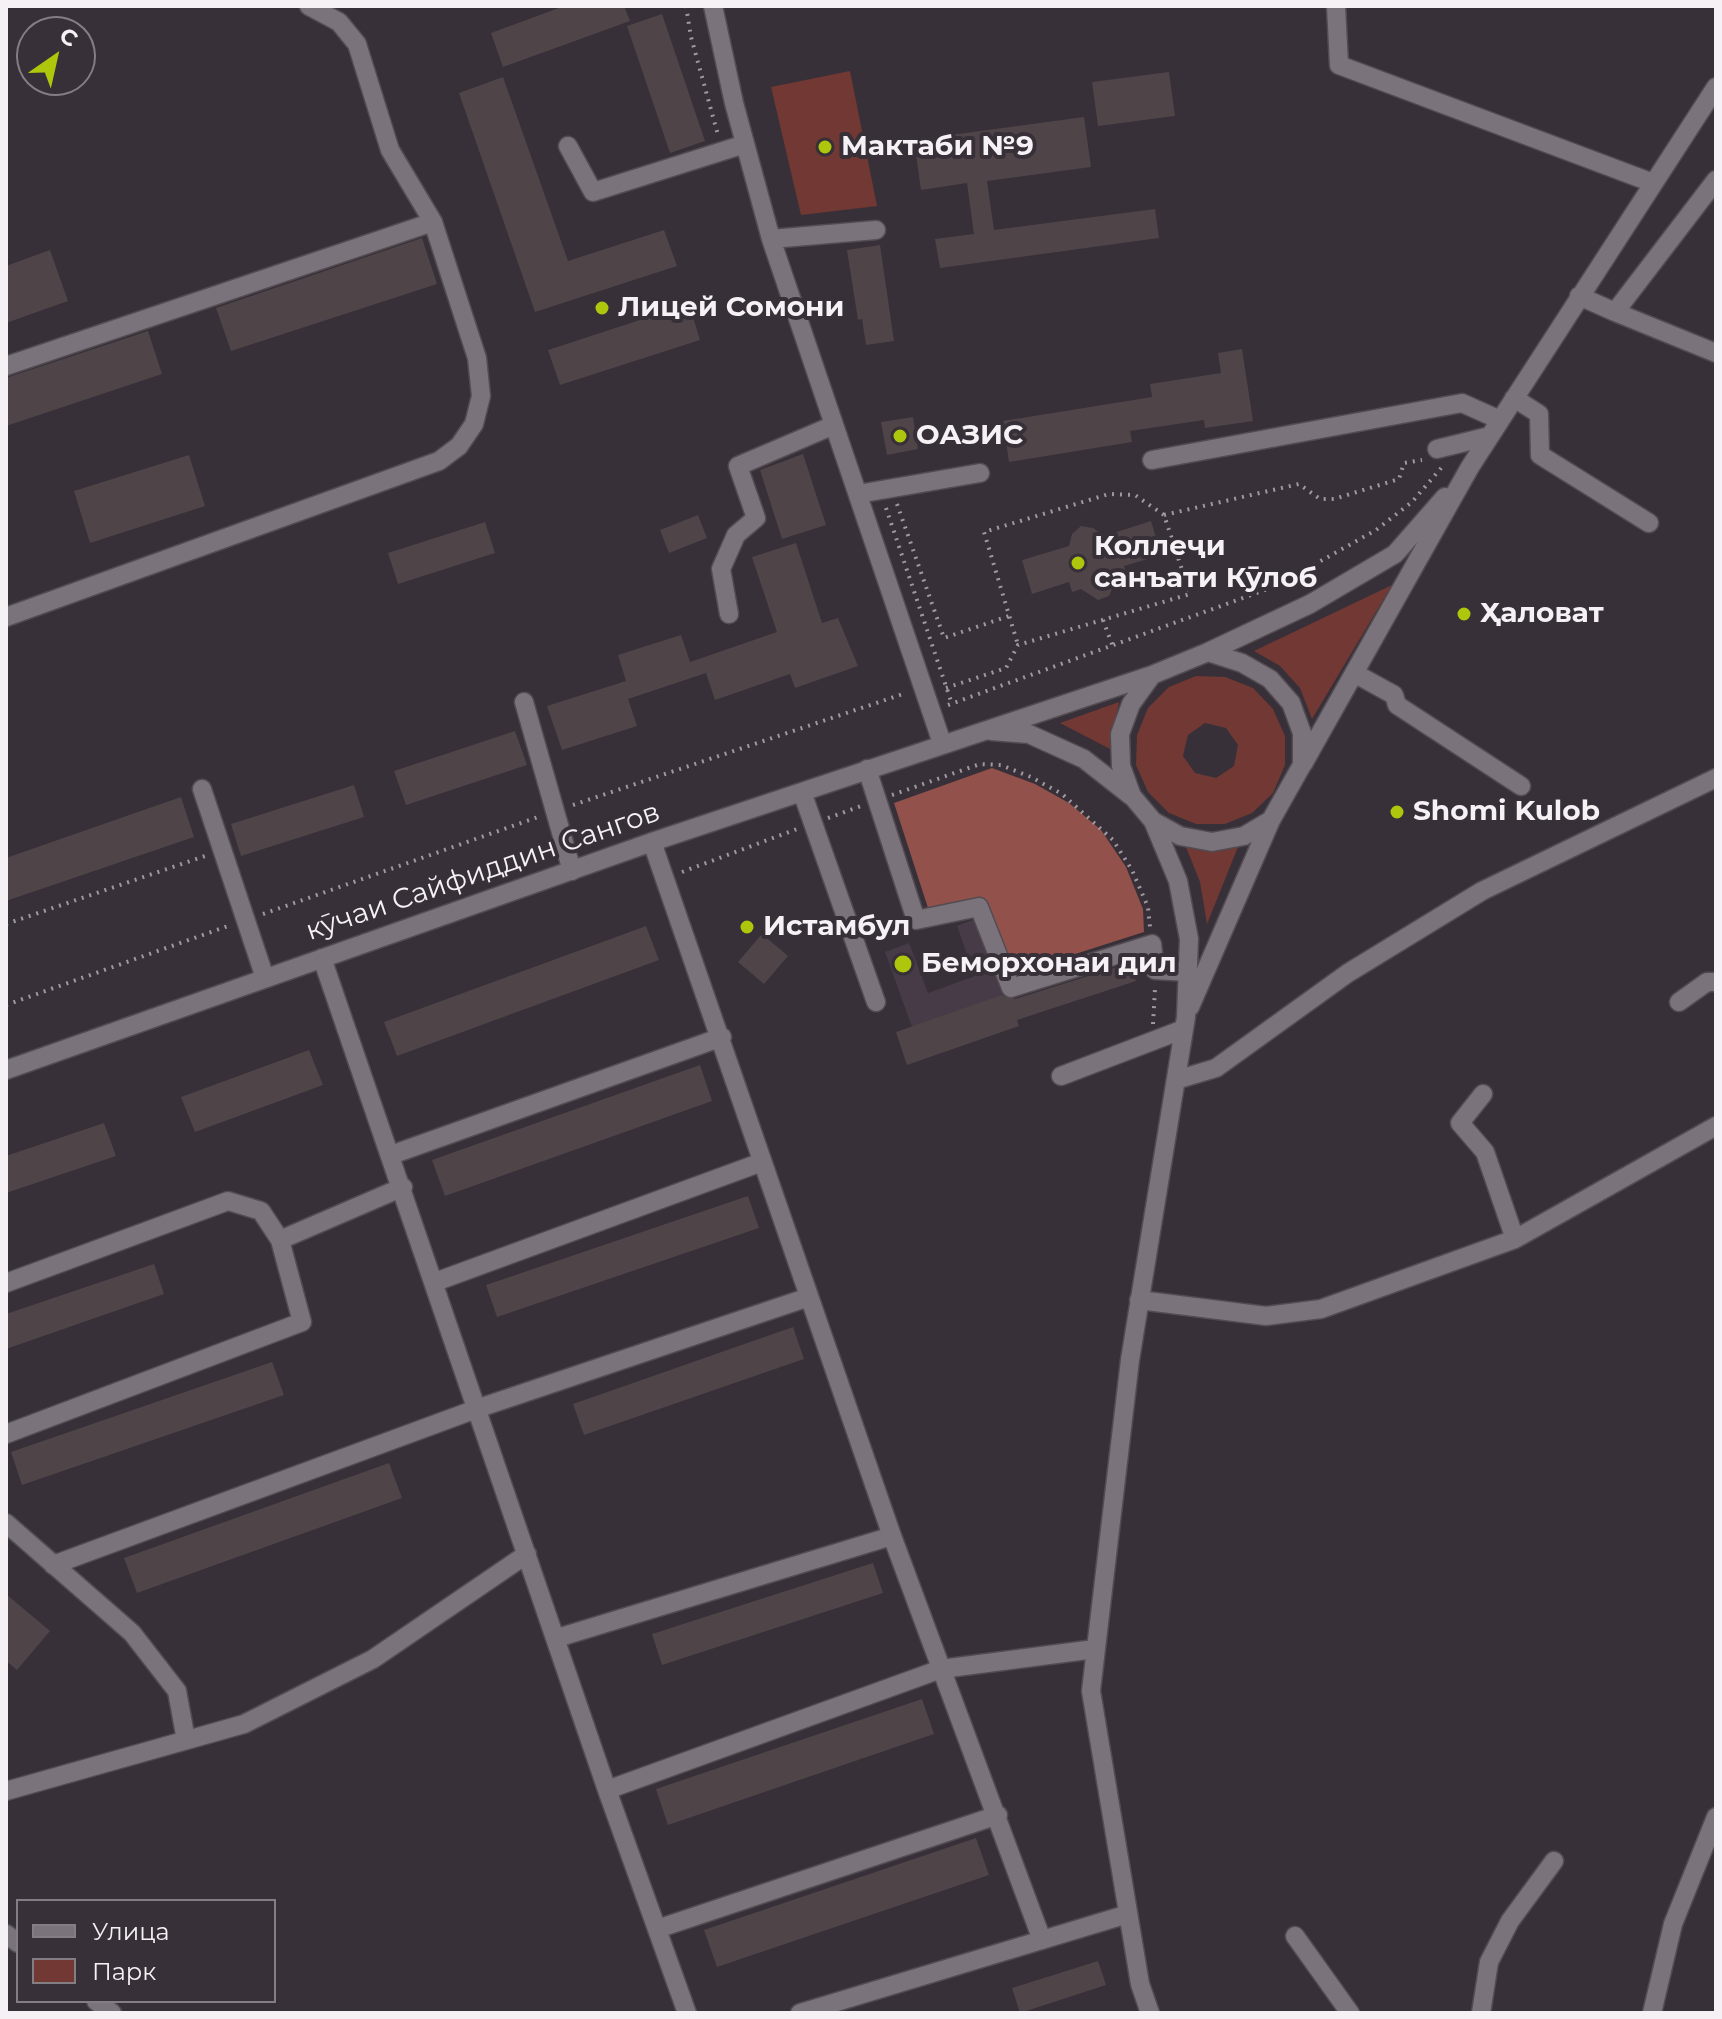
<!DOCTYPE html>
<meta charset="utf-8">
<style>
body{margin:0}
#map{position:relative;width:1722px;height:2019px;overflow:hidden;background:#373038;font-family:Montserrat,sans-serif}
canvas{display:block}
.frame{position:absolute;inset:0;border:8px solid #f5f1f5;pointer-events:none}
.legend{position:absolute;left:16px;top:1899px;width:260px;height:104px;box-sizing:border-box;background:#373038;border:2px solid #837d84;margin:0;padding:10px 14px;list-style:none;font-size:24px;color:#f5f1f5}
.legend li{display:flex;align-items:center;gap:16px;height:40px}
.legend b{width:40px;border:2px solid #837d84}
.north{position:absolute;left:16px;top:16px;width:80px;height:80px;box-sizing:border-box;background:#373038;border:2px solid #837d84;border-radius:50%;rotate:34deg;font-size:22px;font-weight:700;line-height:32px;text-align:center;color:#f5f1f5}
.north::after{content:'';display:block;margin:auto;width:28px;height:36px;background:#aec60b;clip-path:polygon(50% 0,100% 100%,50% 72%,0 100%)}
</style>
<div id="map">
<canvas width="1722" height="2019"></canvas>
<div class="frame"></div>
<ul class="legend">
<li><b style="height:10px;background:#7b737b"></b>Улица</li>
<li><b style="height:22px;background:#723833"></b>Парк</li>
</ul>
<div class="north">С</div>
</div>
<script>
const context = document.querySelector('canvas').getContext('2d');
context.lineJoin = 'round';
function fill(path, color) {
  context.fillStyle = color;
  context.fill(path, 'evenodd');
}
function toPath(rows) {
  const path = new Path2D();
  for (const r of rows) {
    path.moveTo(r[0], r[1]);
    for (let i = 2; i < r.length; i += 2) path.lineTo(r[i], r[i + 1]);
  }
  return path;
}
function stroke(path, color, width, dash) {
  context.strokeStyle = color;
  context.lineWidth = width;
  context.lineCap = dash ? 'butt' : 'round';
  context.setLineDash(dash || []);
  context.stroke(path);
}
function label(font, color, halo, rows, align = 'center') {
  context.font = font + ' Montserrat,sans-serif';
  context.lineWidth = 8;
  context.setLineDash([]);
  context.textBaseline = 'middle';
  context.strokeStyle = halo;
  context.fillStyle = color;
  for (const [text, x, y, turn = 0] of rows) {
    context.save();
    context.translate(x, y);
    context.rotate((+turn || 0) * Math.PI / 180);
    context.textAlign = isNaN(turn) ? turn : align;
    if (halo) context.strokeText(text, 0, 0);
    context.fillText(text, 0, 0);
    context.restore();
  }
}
const built = toPath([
 [980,917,1007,993,912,1027,885,952,909,943,928,993,975,976,957,926]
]);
const green = toPath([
 [850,71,877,206,801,215,771,87],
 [1392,585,1312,719,1300,688,1280,666,1254,651],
 [1196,676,1225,677,1253,688,1273,709,1285,736,1285,765,1273,793,1252,813,1225,824,1196,824,1169,813,1148,792,1136,765,1137,735,1148,708,1169,687],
 [1205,723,1226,728,1238,745,1234,766,1216,778,1195,773,1183,756,1188,735],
 [1119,702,1110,749,1060,723],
 [1186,847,1213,852,1238,847,1207,924,1200,882]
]);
const forest = toPath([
 [992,768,1035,784,1069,803,1101,830,1126,867,1143,909,1144,932,1019,972,1009,967,981,901,929,911,894,803]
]);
const building = toPath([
 [564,6,624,6,630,21,503,67,491,33],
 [662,14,705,141,670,153,627,26],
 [1169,72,1175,116,1098,126,1092,82],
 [503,77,568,261,664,230,677,266,535,312,459,93],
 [1084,117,1091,167,987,181,994,230,1155,209,1159,238,940,268,935,239,974,234,967,183,921,190,914,140],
 [422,238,437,284,231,351,216,308],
 [880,245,894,341,866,345,862,319,858,320,847,250],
 [50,250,68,301,6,323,6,266],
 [689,304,700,340,560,385,548,350],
 [148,331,162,374,6,426,6,378],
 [1242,349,1253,421,1205,428,1204,420,1130,431,1132,442,1009,462,1003,421,1152,397,1150,384,1221,373,1218,353],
 [913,417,918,449,887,455,881,422],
 [803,454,826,525,782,539,760,470],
 [189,455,205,506,90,543,74,491],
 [698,515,707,538,669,553,660,530],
 [1151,521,1161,555,1124,566,1127,575,1117,578,1109,596,1098,600,1081,589,1072,592,1069,582,1032,594,1022,560,1069,546,1072,534,1081,526,1093,528,1104,536],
 [485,522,495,553,398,584,388,553],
 [796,543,822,623,838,618,858,666,795,688,790,674,715,700,706,673,628,699,637,726,562,750,547,706,626,681,618,655,681,635,690,662,777,632,752,557],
 [515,731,527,765,406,805,394,771],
 [354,785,364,817,241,856,231,824],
 [181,797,194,837,6,901,6,858],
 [646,926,659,960,397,1056,384,1022],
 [762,934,788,956,764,984,738,962],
 [1130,963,1136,981,1017,1020,1019,1026,907,1065,896,1032,1001,995,1015,999],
 [309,1050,323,1085,195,1132,181,1097],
 [700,1065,712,1101,445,1196,432,1160],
 [104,1123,116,1156,6,1193,6,1156],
 [748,1196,759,1228,497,1317,486,1285],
 [154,1264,164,1294,6,1349,6,1314],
 [793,1327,804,1359,584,1435,573,1404],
 [272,1362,284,1395,22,1485,11,1452],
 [389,1463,402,1498,137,1593,124,1558],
 [873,1563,883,1593,662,1665,652,1634],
 [6,1594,50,1631,17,1670,6,1661],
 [922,1699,934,1734,668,1825,656,1789],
 [976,1838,989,1875,717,1967,704,1930],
 [1098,1961,1106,1985,1020,2013,1012,1988]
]);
const path = toPath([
 [686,6,691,37,718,135],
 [897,504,944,638,1009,616],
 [886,508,952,704],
 [1164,515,1299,484,1320,499,1334,499,1399,479,1404,463,1422,460],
 [1103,620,1113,647],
 [946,688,1006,668,1018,645,1190,594,1164,515,1135,495,1109,494,984,532,1018,645],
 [948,705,1276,586,1376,530,1412,502,1442,467],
 [892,795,980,764,1001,765,1031,777,1062,794,1113,840,1132,870,1148,907,1150,927],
 [573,805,906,693],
 [828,818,861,806],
 [682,872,797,829],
 [263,914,538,817],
 [6,924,205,856],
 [6,1005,228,926],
 [1153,1024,1155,989]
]);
const minor = toPath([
 [713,6,734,103,771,239,942,743],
 [1336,6,1339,65,1653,183],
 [568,146,593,192,745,144],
 [771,239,876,230],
 [1579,296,1615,312,1716,180],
 [1615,312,1716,353],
 [6,366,433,222],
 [1514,398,1539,414,1540,455,1649,523],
 [1437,449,1490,436],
 [1152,460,1462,403,1500,420],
 [858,494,980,473],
 [729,614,721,569,736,535,756,518,738,466,834,425],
 [6,617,439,461,459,446,474,424,481,396,477,358,433,222,390,150,357,44,339,22,309,6],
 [1208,652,1310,604,1395,554,1445,497],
 [1354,673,1394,695,1397,705,1521,786],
 [524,702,572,871],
 [991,731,1029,734,1084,759,1131,796],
 [1303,764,1470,467,1716,87],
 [867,769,916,920,979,907,1011,988,1152,944,1155,970,1188,972],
 [202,789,265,978],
 [802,792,876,1002],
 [652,842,892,1536,1042,1940],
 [322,958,607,1790,687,2013],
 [1679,1002,1707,982,1716,982],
 [1190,1007,1271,820],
 [6,1070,652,842,1152,675],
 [1061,1076,1184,1029],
 [1176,1080,1216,1068,1348,973,1482,891,1716,778],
 [1483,1094,1460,1123,1485,1152,1515,1239],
 [391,1155,722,1037],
 [435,1282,762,1162],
 [6,1283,228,1201,261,1211,280,1240,403,1187],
 [1139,1300,1266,1316,1321,1309,1515,1239,1716,1126],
 [6,1434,302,1322,280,1240],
 [6,1523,132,1633,177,1691,186,1740],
 [53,1565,479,1408,809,1297],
 [557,1638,892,1536],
 [607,1790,941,1669,1095,1649],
 [6,1791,244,1724,373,1659,527,1554],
 [657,1929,998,1815],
 [6,1934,18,1943],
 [1295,1936,1350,2013],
 [96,2001,112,2013],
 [800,2013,1128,1914],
 [1150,2013,1140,1984,1091,1691,1130,1360,1186,1017,1189,939,1178,881,1153,821,1132,796,1121,766,1120,734,1131,704,1152,675,1208,652,1242,663,1270,679,1291,703,1302,733,1302,765,1271,820,1244,836,1212,842,1180,836,1153,821],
 [1481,2013,1489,1962,1510,1921,1554,1861],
 [1652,2013,1673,1924,1716,1817]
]);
const markers = [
 [825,147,8,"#aec60b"],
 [602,308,8,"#aec60b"],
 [900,436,8,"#aec60b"],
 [1078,563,8,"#aec60b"],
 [1464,614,8,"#aec60b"],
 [1397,812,8,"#aec60b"],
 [747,927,8,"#aec60b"],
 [903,964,10,"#aec60b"]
];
const poiNames = [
 ["Мактаби №9",841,147],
 ["Лицей Сомони",618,308],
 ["ОАЗИС",916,436],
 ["Коллеҷи",1094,547],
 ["санъати Кӯлоб",1094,579],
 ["Ҳаловат",1480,614],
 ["Shomi Kulob",1413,812],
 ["Истамбул",763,927],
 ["Беморхонаи дил",921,964]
];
const streetNames = [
 ["кӯчаи Сайфиддин Сангов",483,872,-19]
];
fill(built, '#463b47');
fill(green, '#723833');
fill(forest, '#92514b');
fill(building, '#4f4448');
stroke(minor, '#524c52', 21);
stroke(path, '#9f999f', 4, [2, 6]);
stroke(minor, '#7b737b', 18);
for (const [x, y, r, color] of markers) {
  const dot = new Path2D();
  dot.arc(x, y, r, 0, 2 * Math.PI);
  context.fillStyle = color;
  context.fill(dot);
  stroke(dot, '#373038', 3);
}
label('bold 28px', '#f5f1f5', '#373038', poiNames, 'left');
label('28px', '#f5f1f5', '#373038', streetNames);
</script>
